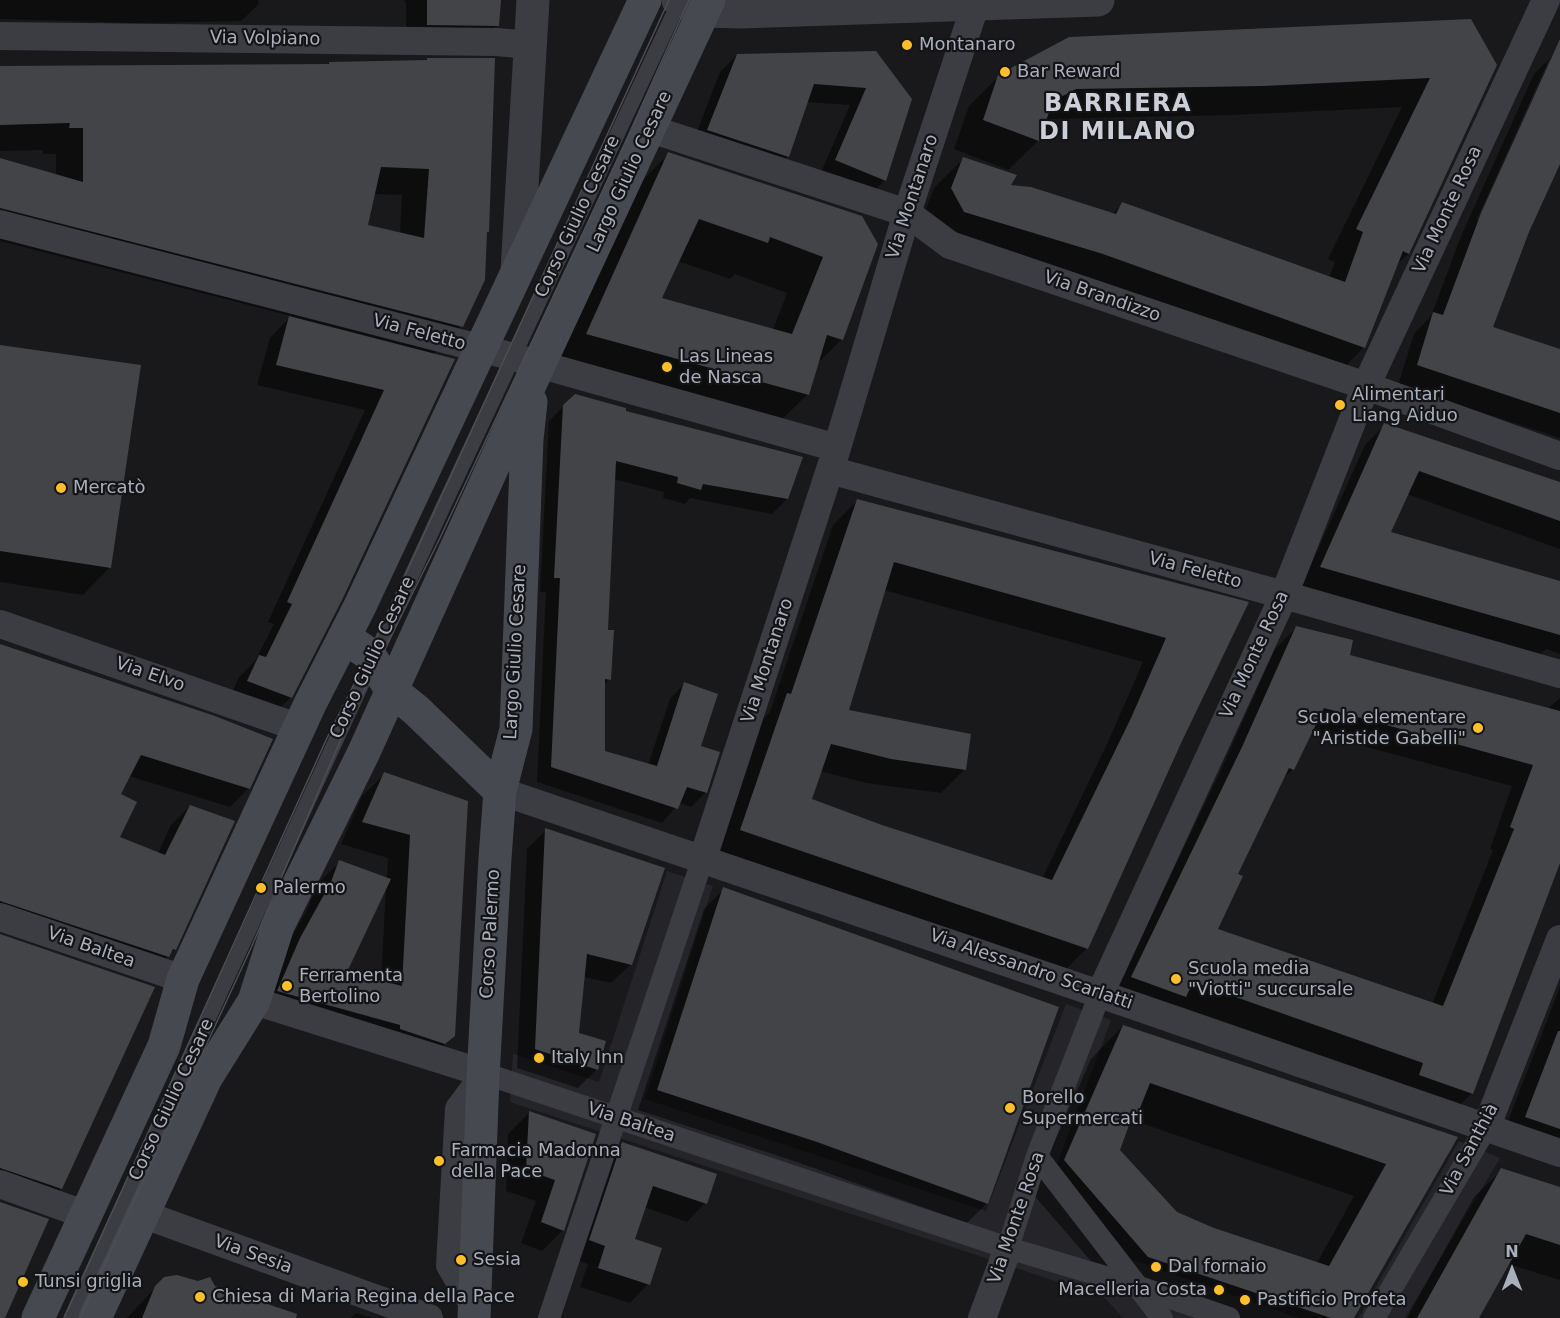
<!DOCTYPE html>
<meta charset="utf-8">
<style>
body{margin:0}
#map{position:relative;width:1560px;height:1318px;overflow:hidden;background:#19191b;font-family:"DejaVu Sans",sans-serif}
canvas{display:block}
.north{position:absolute;left:1482px;top:1240px;width:60px;height:60px;-webkit-text-stroke:4px #141416;paint-order:stroke;rotate:0deg;font-size:16px;font-weight:700;line-height:24px;text-align:center;color:#aaafbc}
.north::after{content:'';display:block;margin:auto;width:21px;height:27px;background:#aaafbc;clip-path:polygon(50% 0,100% 100%,50% 72%,0 100%)}
</style>
<div id="map">
<canvas width="1560" height="1318"></canvas>
<div class="north">N</div>
</div>
<script>
const context = document.querySelector('canvas').getContext('2d');
context.lineJoin = 'round';
function fill(path, color) {
  context.fillStyle = color;
  context.fill(path, 'evenodd');
}
function toPath(rows) {
  const path = new Path2D();
  for (const r of rows) {
    path.moveTo(r[0], r[1]);
    for (let i = 2; i < r.length; i += 2) path.lineTo(r[i], r[i + 1]);
  }
  return path;
}
function stroke(path, color, width, dash) {
  context.strokeStyle = color;
  context.lineWidth = width;
  context.lineCap = dash ? 'butt' : 'round';
  context.setLineDash(dash || []);
  context.stroke(path);
}
function label(font, color, halo, rows, align = 'center') {
  context.font = font + ' "DejaVu Sans",sans-serif';
  context.lineWidth = 4.5;
  context.setLineDash([]);
  context.textBaseline = 'middle';
  context.strokeStyle = halo;
  context.fillStyle = color;
  for (const [text, x, y, turn = 0] of rows) {
    context.save();
    context.translate(x, y);
    context.rotate((+turn || 0) * Math.PI / 180);
    context.textAlign = isNaN(turn) ? turn : align;
    if (halo) context.strokeText(text, 0, 0);
    context.fillText(text, 0, 0);
    context.restore();
  }
}
const built = toPath([
 [667,871,713,886,645,1099,986,1211,1066,1004,1111,1020,1056,1167,1133,1260,1299,1318,1123,1318,1104,1297,510,1102,513,1054,599,1082],
 [1459,1141,1500,1158,1405,1318,1358,1318]
]);
const shadow = toPath([
 [0,0,258,0,259,4,241,21,134,23,0,19],
 [404,0,499,0,497,25,476,46,406,45,406,3],
 [1560,50,1560,160,1527,231,1491,328,1560,351,1560,438,1398,385,1414,334,1431,316,1462,234,1534,74,1549,59,1477,219,1480,221,1553,59,1549,59],
 [876,52,885,180,868,197,819,177,850,105,807,102,788,156,771,173,691,147,720,72,737,55],
 [427,59,485,234,461,326,433,355,291,697,271,717,228,701,239,677,255,661,274,624,268,622,365,410,257,385,270,338,291,316,0,241,0,160,56,176,56,154,43,154,43,150,0,151,0,67,327,65,329,63,425,62],
 [373,194,402,195,400,234,366,226],
 [1496,65,1408,254,1395,266,1364,347,1335,377,1073,283,922,218,934,188,963,159,1008,186,1112,214,1122,204,1329,278,1335,262,1328,259,1402,107,1232,115,1046,119,1038,141,1008,170,954,149,969,106,999,76],
 [669,154,861,217,842,339,817,364,808,394,771,430,551,370,632,190],
 [678,261,730,279,735,274,787,293,773,330,660,299],
 [0,347,110,567,83,595,0,582],
 [564,406,624,412,787,499,772,514,690,498,685,504,663,498,664,492,614,479,607,631,612,632,609,680,603,685,603,752,648,765,670,699,684,684,699,747,706,792,691,807,679,803,662,823,537,782,546,592,540,592,549,421],
 [1385,425,1560,482,1560,549,1407,494,1389,533,1560,582,1560,654,1546,649,1540,654,1301,587,1365,445],
 [857,501,1247,603,1180,741,1087,948,1063,972,717,854,763,719,770,712,833,525],
 [884,590,1143,662,1107,744,1042,879,882,827,810,800,820,771,866,783,941,793,965,769,848,711],
 [1297,627,1348,656,1547,709,1560,698,1560,860,1472,1093,1450,1115,1403,1084,1176,1005,1164,1018,1111,999,1221,770,1275,649],
 [1311,732,1512,786,1490,849,1493,850,1432,1004,1216,930,1236,875,1282,780,1293,769],
 [0,646,249,788,230,807,129,776,119,795,118,838,158,853,171,825,190,806,175,949,149,975,0,924],
 [385,774,467,802,454,1035,431,1058,256,1014,278,962,309,906,317,884,340,862,387,879,388,858,341,844,362,796],
 [386,886,381,982,345,973],
 [546,830,631,964,611,983,583,977,578,1034,597,1069,578,1088,517,1068,527,849],
 [724,889,987,1203,967,1223,797,1162,638,1110,704,909],
 [0,936,61,1188,42,1207,0,1192],
 [1560,987,1560,1165,1499,1144],
 [1123,1026,1455,1138,1352,1318,1201,1318,1115,1289,1032,1193,1091,1059],
 [1132,1120,1354,1196,1317,1263,1213,1229,1176,1214,1118,1150],
 [529,1113,595,1135,563,1230,542,1251,521,1243,536,1201,506,1191,508,1134],
 [622,1144,705,1203,687,1222,644,1207,633,1240,648,1284,630,1303,580,1287,588,1264,572,1258,604,1163],
 [1502,1170,1560,1188,1560,1280,1508,1264,1477,1318,1407,1318,1474,1197],
 [156,1287,214,1287,266,1306,276,1306,285,1313,298,1318,127,1318],
 [356,1313,372,1318,351,1318]
]);
const building = toPath([
 [427,0,501,0,499,26,427,25],
 [1471,19,1497,65,1409,254,1403,251,1365,348,1103,254,964,212,951,188,963,157,1017,175,1011,185,1031,187,1116,214,1122,202,1345,282,1363,232,1356,229,1430,78,1263,86,1076,89,1053,101,1039,141,983,120,998,75,1069,37],
 [1560,39,1560,164,1529,232,1493,327,1560,349,1560,413,1417,365,1433,312,1443,315,1481,213],
 [876,51,912,99,886,181,835,160,866,88,814,84,789,157,707,130,737,54],
 [427,58,495,58,489,232,487,232,485,280,463,327,0,208,0,158,83,182,83,128,69,128,70,123,0,125,0,66,329,64,329,62,427,60],
 [381,167,429,169,424,238,368,225],
 [668,152,862,216,878,244,843,340,827,335,809,395,586,334],
 [699,219,768,243,770,237,823,257,792,334,662,298],
 [289,316,455,359,342,600,292,698,247,681,259,655,266,657,292,604,287,602,384,390,276,365],
 [0,345,141,365,111,568,0,551],
 [575,394,626,408,626,411,803,457,788,499,703,484,701,490,677,483,678,477,616,461,608,630,614,630,611,680,605,679,605,751,657,766,684,682,718,694,701,746,720,752,707,793,687,787,678,809,551,767,560,578,554,578,563,405],
 [1384,423,1560,482,1560,521,1419,471,1391,532,1560,581,1560,635,1320,567],
 [857,499,1249,602,1182,741,1088,949,740,830,787,693,791,694],
 [894,562,1166,638,1131,718,1052,880,882,825,812,799,831,744,891,759,966,770,971,734,849,710],
 [1296,626,1353,640,1350,655,1560,711,1560,863,1473,1094,1419,1075,1423,1063,1193,982,1186,997,1131,977,1242,747],
 [1324,708,1533,765,1510,827,1514,829,1443,1006,1218,929,1243,876,1238,874,1289,768,1294,770],
 [0,644,215,716,273,739,250,789,141,755,121,794,137,802,120,837,165,855,190,805,235,821,176,950,173,949,169,957,0,901],
 [384,772,468,801,455,1036,445,1044,400,1029,400,1025,277,991,300,938,331,882,339,860,391,879,347,972,402,986,410,835,362,822],
 [545,828,665,868,632,965,587,954,579,1033,606,1041,598,1070,535,1049],
 [723,887,1059,1007,988,1204,817,1142,657,1090],
 [0,934,155,987,62,1189,0,1168],
 [1123,1025,1458,1137,1354,1318,1331,1318,1148,1257,1064,1160],
 [1150,1083,1386,1164,1329,1266,1214,1228,1177,1212,1120,1150,1132,1117,1136,1118],
 [1558,1031,1560,1031,1560,1129,1525,1117],
 [529,1111,596,1134,564,1231,541,1222,555,1180,526,1170],
 [622,1142,717,1174,707,1204,653,1186,635,1239,662,1248,650,1285,598,1268,605,1246,589,1240],
 [1501,1168,1560,1187,1560,1245,1526,1234,1479,1318,1417,1318],
 [0,1202,49,1219,5,1318,0,1318],
 [177,1275,198,1281,210,1277,215,1286,297,1314,296,1318,142,1318,155,1286,164,1277]
]);
const service = toPath([
 [71,1318,443,507,680,0]
]);
const pedestrian = toPath([
 [483,1073,1008,1248,1136,1286,1229,1318],
 [1037,1156,1162,1318],
 [1008,1248,1037,1156,1100,994],
 [549,1318,703,858],
 [1374,1318,1486,1128]
]);
const minor = toPath([
 [0,36,497,42,529,45],
 [651,129,907,213,950,245,1366,386,1560,456],
 [0,224,506,355,837,448],
 [830,470,1284,595,1560,674],
 [0,624,300,728],
 [500,791,1126,1003,1560,1153],
 [703,858,837,448,907,213,977,0],
 [0,917,183,979],
 [1100,994,1284,595,1366,386,1546,0],
 [254,1001,483,1073],
 [1486,1128,1560,939],
 [0,1184,86,1215],
 [145,1215,429,1318],
 [475,1307,450,1265,459,1109,483,1077],
 [982,1318,1008,1248]
]);
const tertiary = toPath([
 [678,0,704,11,740,12,1098,0],
 [517,271,533,0]
]);
const secondary = toPath([
 [344,637,369,654,391,690,416,710,500,791],
 [38,1318,164,1046,183,979,310,704,359,608,645,0],
 [95,1318,206,1078,254,1001,278,926,363,754,539,365,709,0],
 [474,1318,483,1077,495,858,500,791,516,729,527,439,531,402]
]);
const tram = toPath([
 [64,1318,327,738,369,654,669,0],
 [80,1318,251,948,348,723,439,540,625,143,689,0]
]);
const markers = [
 [907,45,6,"#ffbf2d"],
 [1005,72,6,"#ffbf2d"],
 [667,367,6,"#ffbf2d"],
 [1340,405,6,"#ffbf2d"],
 [61,488,6,"#ffbf2d"],
 [1478,728,6,"#ffbf2d"],
 [261,888,6,"#ffbf2d"],
 [1176,979,6,"#ffbf2d"],
 [287,986,6,"#ffbf2d"],
 [539,1058,6,"#ffbf2d"],
 [1010,1108,6,"#ffbf2d"],
 [439,1161,6,"#ffbf2d"],
 [461,1260,6,"#ffbf2d"],
 [1156,1267,6,"#ffbf2d"],
 [23,1282,6,"#ffbf2d"],
 [1219,1290,6,"#ffbf2d"],
 [200,1297,6,"#ffbf2d"],
 [1245,1300,6,"#ffbf2d"]
];
const streetNames = [
 ["Via Volpiano",265,39,1],
 ["Largo Giulio Cesare",630,172,-65],
 ["Via Montanaro",913,197,-72],
 ["Via Monte Rosa",1448,210,-65],
 ["Corso Giulio Cesare",578,217,-65],
 ["Via Brandizzo",1102,297,19],
 ["Via Feletto",419,333,15],
 ["Via Feletto",1195,571,15],
 ["Largo Giulio Cesare",516,652,-87],
 ["Via Monte Rosa",1255,655,-65],
 ["Corso Giulio Cesare",373,658,-65],
 ["Via Montanaro",768,661,-72],
 ["Via Elvo",150,675,19],
 ["Corso Palermo",491,934,-87],
 ["Via Baltea",91,948,19],
 ["Via Alessandro Scarlatti",1031,970,19],
 ["Corso Giulio Cesare",172,1100,-65],
 ["Via Baltea",631,1123,18],
 ["Via Santhià",1470,1150,-62],
 ["Via Monte Rosa",1017,1218,-71],
 ["Via Sesia",253,1255,20]
];
const poiNames = [
 ["Montanaro",919,45],
 ["Bar Reward",1017,72],
 ["Las Lineas",679,357],
 ["de Nasca",679,378],
 ["Alimentari",1352,395],
 ["Liang Aiduo",1352,416],
 ["Mercatò",73,488],
 ["Scuola elementare",1466,718,"right"],
 ["\"Aristide Gabelli\"",1466,739,"right"],
 ["Palermo",273,888],
 ["Scuola media",1188,969],
 ["\"Viotti\" succursale",1188,990],
 ["Ferramenta",299,976],
 ["Bertolino",299,997],
 ["Italy Inn",551,1058],
 ["Borello",1022,1098],
 ["Supermercati",1022,1119],
 ["Farmacia Madonna",451,1151],
 ["della Pace",451,1172],
 ["Sesia",473,1260],
 ["Dal fornaio",1168,1267],
 ["Tunsi griglia",35,1282],
 ["Macelleria Costa",1207,1290,"right"],
 ["Chiesa di Maria Regina della Pace",212,1297],
 ["Pastificio Profeta",1257,1300]
];
const districtNames = [
 ["BARRIERA",1118,105],
 ["DI MILANO",1118,133]
];
fill(built, '#252529');
fill(shadow, '#0007');
fill(building, '#434448');
stroke(service, '#3c3c43', 15);
stroke(pedestrian, '#3c3c43', 22);
stroke(minor, '#3c3c43', 28);
stroke(tertiary, '#3c3c43', 33);
stroke(secondary, '#474951', 33);
stroke(tram, '#4c4e56', 1.5);
for (const [x, y, r, color] of markers) {
  const dot = new Path2D();
  dot.arc(x, y, r, 0, 2 * Math.PI);
  context.fillStyle = color;
  context.fill(dot);
  stroke(dot, '#141416', 2);
}
label('18px', '#aaafbc', '#141416', streetNames);
label('18px', '#aaafbc', '#141416', poiNames, 'left');
context.letterSpacing = '1.5px';
label('bold 24px', '#ccced8', '#141416', districtNames);
context.letterSpacing = '0px';
</script>
